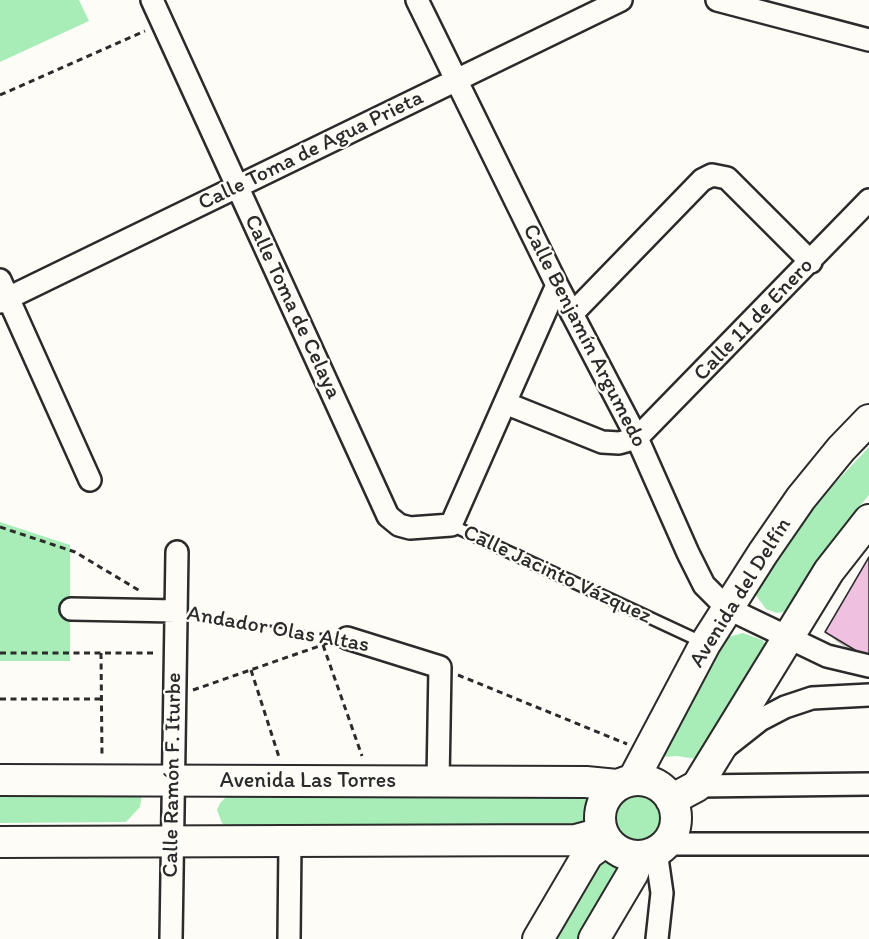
<!DOCTYPE html>
<meta charset="utf-8">
<style>
body{margin:0}
canvas{display:block;background:#fdfcf7}
</style>
<canvas width="869" height="939"></canvas>
<script>
const context = document.querySelector('canvas').getContext('2d');
context.lineJoin = 'round';
function fill(path, color) {
  context.fillStyle = color;
  context.fill(path, 'evenodd');
}
function toPath(rows) {
  const path = new Path2D();
  for (const r of rows) {
    if (r.length === 3) {
      path.moveTo(r[0] + r[2], r[1]);
      path.arc(r[0], r[1], r[2], 0, 2 * Math.PI);
      continue;
    }
    path.moveTo(r[0], r[1]);
    for (let i = 2; i < r.length; i += 2) path.lineTo(r[i], r[i + 1]);
  }
  return path;
}
function stroke(path, color, width, dash) {
  context.strokeStyle = color;
  context.lineWidth = width;
  context.lineCap = dash ? 'butt' : 'round';
  context.setLineDash(dash || []);
  context.stroke(path);
}
function label(font, color, halo, rows, align = 'center') {
  context.font = font + ' Itim,sans-serif';
  context.lineWidth = 4.5;
  context.setLineDash([]);
  context.textBaseline = 'middle';
  context.strokeStyle = halo;
  context.fillStyle = color;
  for (const [text, x, y, turn = 0] of rows) {
    context.save();
    context.translate(x, y);
    context.rotate((+turn || 0) * Math.PI / 180);
    context.textAlign = isNaN(turn) ? turn : align;
    if (halo) context.strokeText(text, 0, 0);
    context.fillText(text, 0, 0);
    context.restore();
  }
}
const green = toPath([
 [0,0,79,0,89,21,0,62],
 [869,447,869,495,843,526,805,595,790,611,777,613,766,609,755,594,821,498],
 [0,522,70,545,70,661,0,661],
 [743,633,762,640,767,645,696,759,677,756,662,757,662,753,728,637],
 [0,784,142,794,140,807,126,822,0,823],
 [634,819,29],
 [231,792,592,792,598,804,597,813,588,824,243,825,227,827,222,823,217,810,220,803],
 [613,856,617,859,621,866,583,939,556,939,600,863,607,857]
]);
const shadow = toPath([
 [869,560,869,661,837,642,827,632]
]);
const building = toPath([
 [869,557,869,655,860,653,825,632,869,557]
]);
const path = toPath([
 [0,95,145,31],
 [0,527,75,552,140,591],
 [195,614,328,635],
 [323,645,362,756],
 [0,653,155,653],
 [101,653,102,756],
 [251,670,279,757],
 [458,675,627,744],
 [193,690,328,643],
 [0,699,101,699]
]);
const lane = toPath([
 [451,525,704,643]
]);
const street = toPath([
 [152,0,388,516,399,525,410,528,451,525,557,285],
 [417,0,557,285,637,438,688,553,704,585,727,608,827,656,869,666],
 [717,0,869,40],
 [0,280,90,480],
 [0,302,621,0],
 [572,314,702,180,712,175,727,178,811,262],
 [505,403,602,442,619,443,637,438,869,200],
 [71,609,176,611],
 [347,638,440,667,438,781],
 [727,746,760,720,785,707,812,698,869,695],
 [697,786,869,784],
 [666,844,869,844],
 [656,851,662,893,657,939],
 [171,939,177,552],
 [289,939,290,842]
]);
const secondary = toPath([
 [638,818,38],
 [0,780,586,782,617,785],
 [633,780,705,644,763,553,801,498,841,449,869,420],
 [671,800,697,786,829,571,869,520],
 [0,842,576,840,602,833],
 [538,939,588,854,606,841],
 [594,939,633,873,639,857]
]);
const streetNames = [
 ["Calle Toma de Agua Prieta",311,151,-26],
 ["Calle Toma de Celaya",292,307,65],
 ["Calle 11 de Enero",754,320,-46],
 ["Calle Benjamín Argumedo",584,336,63],
 ["Calle Jacinto Vázquez",557,575,25],
 ["Avenida del Delfín",741,593,-58],
 ["Andador Olas Altas",278,630,10],
 ["Calle Ramón F. Iturbe",173,775,-89],
 ["Avenida Las Torres",308,781]
];
fill(green, '#a8edb8');
fill(shadow, '#0003');
fill(building, '#f0c0e1');
stroke(building, '#2b2b2b', 1.5);
stroke(lane, '#2b2b2b', 15);
stroke(street, '#2b2b2b', 26);
stroke(secondary, '#2b2b2b', 34);
stroke(path, '#2b2b2b', 3, [6, 4.5]);
stroke(lane, '#fdfcf7', 10);
stroke(street, '#fdfcf7', 21);
stroke(secondary, '#fdfcf7', 30);
label('22px', '#2b2b2b', '#fdfcf7', streetNames);
</script>
